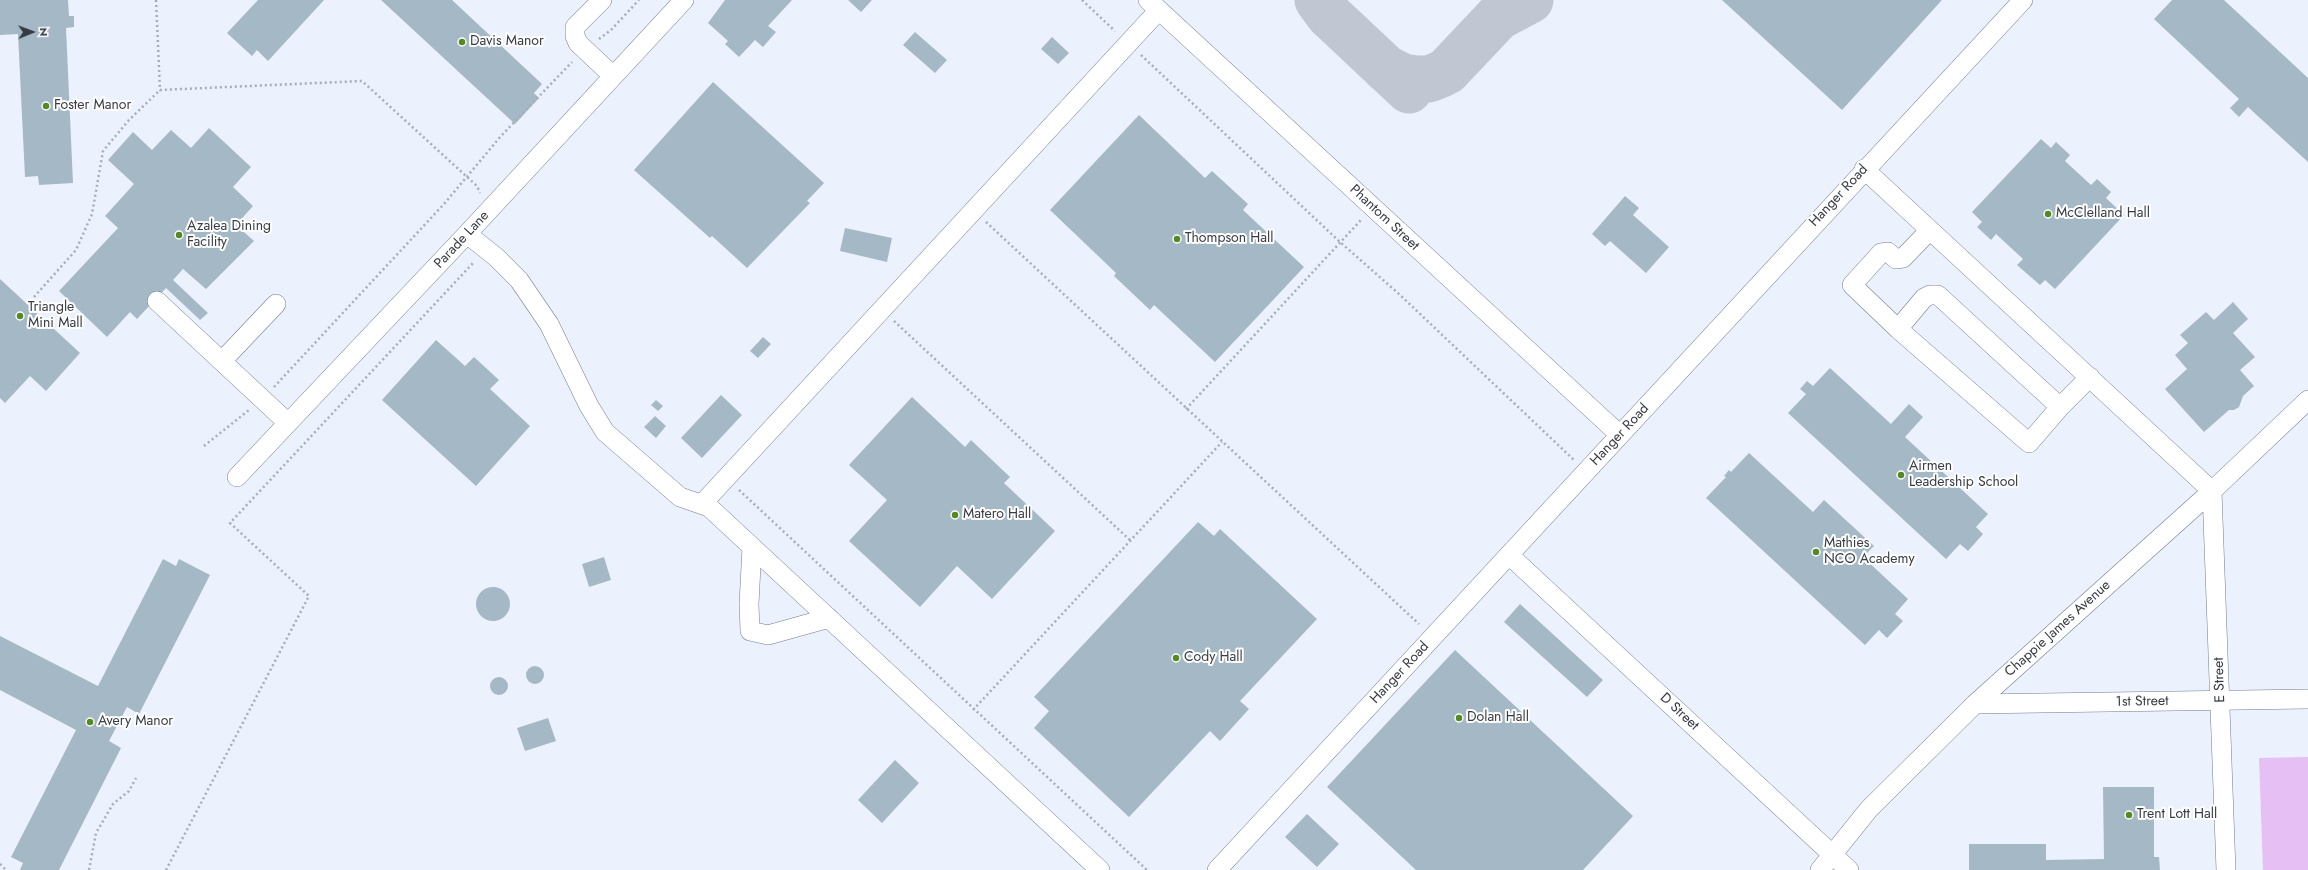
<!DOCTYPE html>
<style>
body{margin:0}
#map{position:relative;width:2308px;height:870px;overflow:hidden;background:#ebf1fd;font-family:Jost,sans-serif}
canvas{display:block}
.north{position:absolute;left:12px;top:12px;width:40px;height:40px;-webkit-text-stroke:3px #fefefe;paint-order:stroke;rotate:89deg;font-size:11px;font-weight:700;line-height:16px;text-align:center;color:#373b43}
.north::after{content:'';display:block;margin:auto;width:14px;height:18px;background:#373b43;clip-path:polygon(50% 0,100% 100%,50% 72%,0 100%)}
</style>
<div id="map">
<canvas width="2308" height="870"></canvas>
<div class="north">N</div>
</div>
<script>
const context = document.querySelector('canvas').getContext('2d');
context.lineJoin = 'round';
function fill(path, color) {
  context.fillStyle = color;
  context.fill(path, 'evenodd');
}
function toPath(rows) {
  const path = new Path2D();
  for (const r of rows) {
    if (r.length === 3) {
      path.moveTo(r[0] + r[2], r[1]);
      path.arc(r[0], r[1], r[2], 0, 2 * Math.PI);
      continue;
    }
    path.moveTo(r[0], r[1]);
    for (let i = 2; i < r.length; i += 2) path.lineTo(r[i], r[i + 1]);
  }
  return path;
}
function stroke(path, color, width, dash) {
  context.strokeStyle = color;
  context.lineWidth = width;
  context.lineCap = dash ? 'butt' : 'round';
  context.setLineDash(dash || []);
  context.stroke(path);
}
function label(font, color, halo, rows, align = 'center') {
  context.font = font + ' Jost,sans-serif';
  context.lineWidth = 4;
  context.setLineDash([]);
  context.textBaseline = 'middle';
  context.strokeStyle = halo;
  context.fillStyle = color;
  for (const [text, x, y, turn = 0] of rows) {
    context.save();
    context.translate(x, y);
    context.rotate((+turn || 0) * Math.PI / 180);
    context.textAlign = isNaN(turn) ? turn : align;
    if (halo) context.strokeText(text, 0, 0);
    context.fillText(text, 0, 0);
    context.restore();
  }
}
const green = toPath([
 [2308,757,2308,870,2263,870,2259,758]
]);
const taxiway = toPath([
 [1318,0,1329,15,1409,90],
 [1385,68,1403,77,1416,79,1429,79,1439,75,1447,71,1498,17,1530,0]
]);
const building = toPath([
 [0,0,68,0,69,16,74,16,74,27,66,28,73,183,39,185,38,176,25,177,18,34,0,35],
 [258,0,324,0,268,61,257,50,252,56,227,33],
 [381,0,452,0,542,84,534,93,539,98,515,124],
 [725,0,792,0,768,26,776,32,763,47,755,40,739,57,725,44,728,41,708,23],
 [848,0,872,0,861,12],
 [1722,0,1942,0,1842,110],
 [2172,0,2224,0,2308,78,2308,162,2248,107,2239,117,2230,108,2239,99,2154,19],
 [915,32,947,60,935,73,903,45],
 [1052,37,1069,53,1058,64,1041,49],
 [713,82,824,183,807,201,810,203,747,268,712,236,710,238,634,170],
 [1139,115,1205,178,1212,171,1248,204,1243,210,1304,267,1215,362,1154,305,1150,310,1114,276,1116,273,1050,210],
 [209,128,251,167,233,187,253,206,236,225,254,241,206,289,183,269,173,280,208,313,200,320,166,288,137,319,130,312,107,337,59,291,118,228,105,216,134,184,108,160,133,132,152,150,171,130,191,148],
 [2041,139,2051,148,2056,142,2070,155,2065,161,2091,185,2097,179,2111,192,2106,198,2124,215,2055,289,2045,280,2040,285,2017,265,2023,259,1996,234,1991,240,1977,227,1982,222,1972,212],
 [1625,196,1639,208,1633,215,1669,247,1646,273,1610,241,1605,246,1592,234],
 [845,228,892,238,887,262,840,251],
 [0,279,80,353,46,391,30,376,5,403,0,398],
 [2233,302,2248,319,2233,333,2255,357,2240,370,2254,386,2243,396,2239,407,2234,410,2229,410,2204,432,2165,389,2187,369,2175,355,2188,343,2180,335,2206,312,2214,320],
 [763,337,771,344,758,358,750,351],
 [436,340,465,366,474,357,499,380,490,389,530,426,476,486,382,400],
 [1830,368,1891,424,1909,404,1923,417,1905,437,1988,514,1976,527,1983,534,1968,551,1960,544,1946,559,1788,413,1806,394,1800,389,1807,381,1813,386],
 [721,395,742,415,702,458,681,438],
 [912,397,965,447,971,440,1010,477,1004,483,1055,531,992,599,957,566,920,607,849,541,887,500,849,465],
 [656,400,663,406,658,411,651,405],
 [655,416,666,426,656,438,644,427],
 [1749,453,1813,512,1824,500,1874,546,1863,557,1908,599,1895,614,1903,621,1887,638,1879,630,1865,645,1706,498,1726,477,1724,476,1729,470,1731,472],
 [1198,522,1214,536,1220,529,1317,619,1240,701,1249,709,1220,741,1210,731,1129,817,1034,728,1049,711,1034,697],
 [604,557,611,580,589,587,582,564],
 [163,559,176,566,179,559,210,575,139,714,127,707,109,741,121,748,59,870,20,870,23,863,11,857,76,730,0,690,0,636,98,686],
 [493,604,17],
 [1520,604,1603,680,1587,697,1504,622],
 [1455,650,1633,816,1583,870,1416,870,1327,787],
 [535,675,9],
 [499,686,9],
 [548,718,556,741,525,751,517,728],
 [895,760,919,783,882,823,858,800],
 [2103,787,2154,787,2154,857,2159,857,2160,870,1969,870,1969,844,2046,844,2046,860,2104,859],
 [1307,814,1339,844,1317,867,1285,837]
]);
const path = toPath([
 [156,0,160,90,362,81,477,186,480,193],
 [1082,0,1115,31],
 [599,39,611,30,639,0],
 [1141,55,1340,242,1399,294,1574,460],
 [986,222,1419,624],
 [34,297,76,250,92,214,103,151,129,120,160,90],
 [894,321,1131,541],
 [274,387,444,204,501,136,572,62],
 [1186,409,1361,220],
 [204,446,249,410],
 [739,490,1147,870],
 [973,710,1222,442],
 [0,864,6,870],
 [89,870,96,833,113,804,129,791,136,778],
 [166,870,309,596,230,523,474,262]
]);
const minor = toPath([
 [602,0,575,27,575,36,578,43,613,76],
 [1148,0,1620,435],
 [1864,169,2212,491,2226,870],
 [467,234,496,257,519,280,549,324,589,406,605,432,680,497,709,507,1100,870],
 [157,301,288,423],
 [1898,329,1924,298,1930,295,1938,295,2060,407,2029,443,1898,329,1852,285,1881,253,1888,252,1896,259,1903,258,1930,230],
 [222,361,276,304],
 [2060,407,2090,377],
 [237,477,467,234,684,0],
 [702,504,1159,10],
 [752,547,749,604,750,631,768,635,829,618],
 [1509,555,1849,870],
 [1975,704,2308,699],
 [1217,870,2023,0],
 [1820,870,1869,809,1975,704,2212,491,2308,400]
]);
const markers = [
 [462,42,4,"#548a24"],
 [46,106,4,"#548a24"],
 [2048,214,4,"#548a24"],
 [179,235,4,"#548a24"],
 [1177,239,4,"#548a24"],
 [20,316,4,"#548a24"],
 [1901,475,4,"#548a24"],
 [955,515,4,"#548a24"],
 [1816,552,4,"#548a24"],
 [1176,658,4,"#548a24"],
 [1459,718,4,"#548a24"],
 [90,722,4,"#548a24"],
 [2129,815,4,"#548a24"]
];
const poiNames = [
 ["Davis Manor",470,42],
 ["Foster Manor",54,106],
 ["McClelland Hall",2056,214],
 ["Azalea Dining",187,227],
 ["Facility",187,243],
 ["Thompson Hall",1185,239],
 ["Triangle",28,308],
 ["Mini Mall",28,324],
 ["Airmen",1909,467],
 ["Leadership School",1909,483],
 ["Matero Hall",963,515],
 ["Mathies",1824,544],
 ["NCO Academy",1824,560],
 ["Cody Hall",1184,658],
 ["Dolan Hall",1467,718],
 ["Avery Manor",98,722],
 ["Trent Lott Hall",2137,815]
];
const streetNames = [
 ["Hanger Road",1839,196,-47],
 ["Phantom Street",1384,218,43],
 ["Parade Lane",462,240,-47],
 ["Hanger Road",1620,435,-47],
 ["Chappie James Avenue",2058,629,-42],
 ["Hanger Road",1400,673,-47],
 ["E Street",2220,680,-92],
 ["1st Street",2142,702,-1],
 ["D Street",1679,712,43]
];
fill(green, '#e6bff4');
stroke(taxiway, '#c1c7d2', 47);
fill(building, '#a5b8c6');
stroke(minor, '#737c8e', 20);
stroke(path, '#a7acb6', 2.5, [2, 3]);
stroke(minor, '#fff', 19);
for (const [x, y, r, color] of markers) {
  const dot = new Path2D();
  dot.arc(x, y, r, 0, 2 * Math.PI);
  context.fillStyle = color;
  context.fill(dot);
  stroke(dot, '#fefefe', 1.5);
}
label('14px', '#373b43', '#fefefe', poiNames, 'left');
label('14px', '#373b43', '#fefefe', streetNames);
</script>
